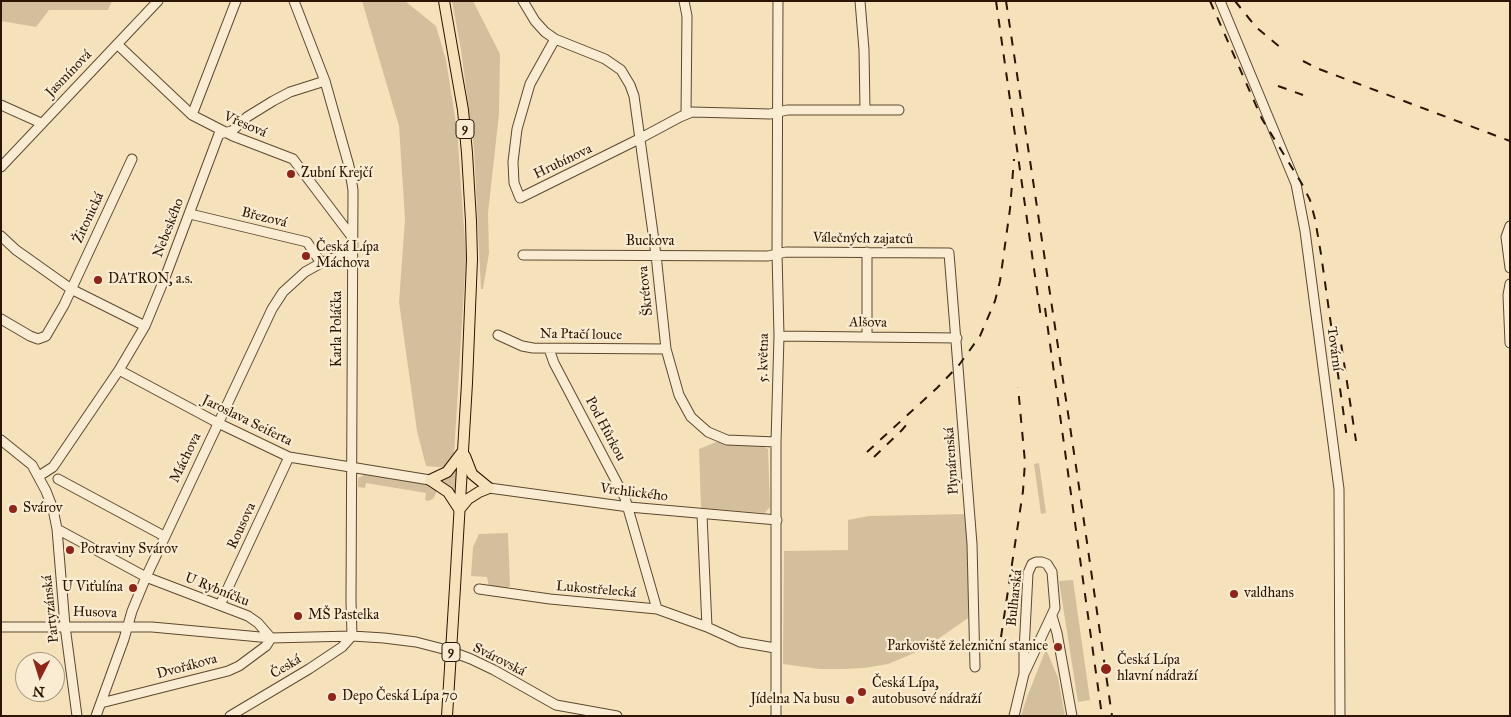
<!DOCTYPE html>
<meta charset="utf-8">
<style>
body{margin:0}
#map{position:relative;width:1511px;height:717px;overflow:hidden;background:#f6e2ba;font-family:"IM FELL Great Primer",serif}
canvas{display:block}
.frame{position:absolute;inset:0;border:2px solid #2b1401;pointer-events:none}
.north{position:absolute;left:15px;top:652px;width:50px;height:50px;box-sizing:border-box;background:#f9ecd2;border:1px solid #a7967e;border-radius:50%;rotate:185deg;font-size:14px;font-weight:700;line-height:20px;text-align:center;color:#2b1401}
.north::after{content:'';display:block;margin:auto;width:18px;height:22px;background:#8f2418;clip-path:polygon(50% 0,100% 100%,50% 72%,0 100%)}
</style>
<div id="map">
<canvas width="1511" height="717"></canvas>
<div class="frame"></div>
<div class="north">N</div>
</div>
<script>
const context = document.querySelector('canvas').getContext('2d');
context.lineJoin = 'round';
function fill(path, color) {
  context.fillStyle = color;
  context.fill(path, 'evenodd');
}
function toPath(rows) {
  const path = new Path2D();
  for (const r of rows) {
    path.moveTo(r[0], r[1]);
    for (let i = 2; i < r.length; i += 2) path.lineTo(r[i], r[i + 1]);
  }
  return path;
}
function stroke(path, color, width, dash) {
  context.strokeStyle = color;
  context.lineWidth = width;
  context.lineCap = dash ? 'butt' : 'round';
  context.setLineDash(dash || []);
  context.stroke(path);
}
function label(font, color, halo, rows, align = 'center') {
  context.font = font + ' "IM FELL Great Primer",serif';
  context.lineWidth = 4.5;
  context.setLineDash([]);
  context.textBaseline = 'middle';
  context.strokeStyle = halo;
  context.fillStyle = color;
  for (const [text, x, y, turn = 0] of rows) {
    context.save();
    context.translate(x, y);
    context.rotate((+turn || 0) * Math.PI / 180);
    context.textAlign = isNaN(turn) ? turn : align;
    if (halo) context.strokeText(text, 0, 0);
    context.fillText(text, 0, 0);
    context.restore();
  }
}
const green = toPath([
 [1,1,112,1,108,10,49,10,36,27,1,21],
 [362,1,405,1,436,26,446,60,457,129,466,256,454,455,451,468,426,466,417,431,399,302,405,219,399,126],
 [452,1,473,1,500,54,499,114,488,213,489,253,483,289,481,289,474,149,461,50],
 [716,442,760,445,768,449,770,507,765,513,701,508,699,449],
 [1039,463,1046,513,1041,514,1034,464],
 [457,467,456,488,455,495,436,481],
 [366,474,424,484,439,488,433,499,428,501,425,500,426,493,366,483,365,488,358,487,358,478],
 [968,514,968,618,924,649,888,664,864,668,843,669,819,669,783,664,784,551,848,550,848,520,869,516],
 [508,533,510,586,506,589,489,587,487,577,471,576,473,547,479,534],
 [1073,580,1090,700,1078,702,1059,581],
 [1046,649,1058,678,1065,716,1021,716,1027,697]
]);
const minor = toPath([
 [294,1,325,81,349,166,353,190,351,601,352,636],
 [523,1,535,21,545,32,555,39,605,59,621,70,630,85,634,96,656,255,666,349,679,395,691,417,708,432,727,440,776,442],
 [684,1,687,16,686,114],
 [860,1,864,50,865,110],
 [1220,1,1296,184,1305,231,1339,489,1340,716],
 [555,39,530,84,517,129,513,162,514,183,520,198,639,139,680,117,692,112,770,114,787,110,899,110],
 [117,44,192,115,233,136,293,159,352,237],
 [1,105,41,123],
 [192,115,236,1],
 [1,167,158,1],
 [190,214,307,242,321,263],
 [1510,226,1506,237,1510,268],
 [1,236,16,250,71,289,145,326],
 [867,252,867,336],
 [523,255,768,256,786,252,949,253,972,544,975,667],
 [1510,284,1508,295,1510,343],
 [1,319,30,336,38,339,46,336,64,305,132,159],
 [498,335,522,346,533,348,666,349],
 [779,336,957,338],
 [549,349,554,363,625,498,657,609],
 [119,370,218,423,289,457,430,480],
 [1,440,32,465,46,491,53,509,57,529,65,626,77,716],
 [39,476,53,467,119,370,145,326,166,275,219,134,232,131,247,117,273,101,290,92,325,81],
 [58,479,164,536],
 [489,488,629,507,777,520],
 [702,515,707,627],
 [57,529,146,577,248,616,258,623,271,638],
 [479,589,550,599,657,609,707,627,740,642,775,648],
 [220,605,289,457],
 [1052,616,1057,633,1072,716],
 [1,627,152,627,271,638,352,636,384,638,416,642,447,650,471,659,494,670,556,705,617,716],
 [101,703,228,671,239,666,266,646,271,638],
 [96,716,124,639,132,611,146,577,272,309,283,292,305,272,321,263,352,251],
 [230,716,309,669,342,647,352,636],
 [776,716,776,442,779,336,777,253,778,1],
 [1014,716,1024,674,1055,608,1052,572,1047,564,1042,562,1036,562,1032,564,1028,573,1024,651,1024,674]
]);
const major = toPath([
 [444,1,463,110,467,153,471,221,472,259,467,383,455,587],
 [430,480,447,472,463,451],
 [430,480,448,492,459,509],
 [459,510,468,499,479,492,489,488,472,474,465,456]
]);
const rail = toPath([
 [996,1,1041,318],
 [1006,1,1077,473,1112,716],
 [1210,1,1262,119,1302,184,1310,200,1315,219,1321,254,1347,438],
 [1235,1,1256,27,1281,48],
 [1303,61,1319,69,1510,141],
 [1278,86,1303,95],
 [1045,308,1102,716],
 [1337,327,1341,343,1356,441],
 [867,452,937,388,959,365,980,336,995,301,1000,281,1010,209,1014,159],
 [874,457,902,430,911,419],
 [1001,637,1023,491,1025,462,1018,387]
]);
const majorBridge = toPath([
 [447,716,455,587]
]);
const markers = [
 [291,174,5,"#8f2418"],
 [306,256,5,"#8f2418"],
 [98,280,5,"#8f2418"],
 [13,509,5,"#8f2418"],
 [70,550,5,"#8f2418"],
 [133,588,5,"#8f2418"],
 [1234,594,5,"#8f2418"],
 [298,616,5,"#8f2418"],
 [1058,647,5,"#8f2418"],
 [1106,669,6,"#8f2418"],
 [862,692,5,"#8f2418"],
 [332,697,5,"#8f2418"],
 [850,700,5,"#8f2418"]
];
const shields = [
 [465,129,18],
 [451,652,18]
];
const shieldNames = [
 ["9",465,129],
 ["9",451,652]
];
const streetNames = [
 ["Jasmínová",69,74,-46],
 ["Vřesová",245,125,23],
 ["Hrubínova",563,162,-26],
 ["Žitonická",89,218,-65],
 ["Březová",264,218,14],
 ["Nebeského",169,228,-69],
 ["Válečných zajatců",863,239,1],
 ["Buckova",650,242],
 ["Škrétova",646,291,-96],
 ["Alšova",868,323,1],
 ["Karla Poláčka",338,329,-90],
 ["Na Ptačí louce",581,335,1],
 ["Tovární",1334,349,82],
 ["5. května",764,358,-89],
 ["Jaroslava Seiferta",247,421,26],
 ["Pod Hůrkou",605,429,62],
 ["Máchova",186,458,-64],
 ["Plynárenská",952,461,-94],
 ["Vrchlického",634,493,7],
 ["Rousova",242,526,-65],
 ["U Rybníčku",217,590,22],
 ["Lukostřelecká",596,590,5],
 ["Bulharská",1015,598,-84],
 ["Partyzánská",51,609,-96],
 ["Husova",95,613,2],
 ["Svárovská",499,660,27],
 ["Dvořákova",187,667,-15],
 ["Česká",286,667,-31]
];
const poiNames = [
 ["Zubní Krejčí",301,174],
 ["Česká Lípa",316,248],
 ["Máchova",316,264],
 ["DATRON, a.s.",108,280],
 ["Svárov",23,509],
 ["Potraviny Svárov",80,550],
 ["U Viťulína",123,588,"right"],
 ["valdhans",1244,594],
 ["MŠ Pastelka",308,616],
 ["Parkoviště železniční stanice",1048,647,"right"],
 ["Česká Lípa",1117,661],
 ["hlavní nádraží",1117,677],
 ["Česká Lípa,",872,684],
 ["autobusové nádraží",872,700],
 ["Depo Česká Lípa 70",342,697],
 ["Jídelna Na busu",840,700,"right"]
];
fill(green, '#d3bf9b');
stroke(minor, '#5e482f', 11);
stroke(major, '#2b1401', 12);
stroke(minor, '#f9ecd2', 9);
stroke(major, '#f6e2ba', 10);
stroke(rail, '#2b1401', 2, [9, 9]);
stroke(majorBridge, '#2b1401', 12, []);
stroke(majorBridge, '#f6e2ba', 10);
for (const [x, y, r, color] of markers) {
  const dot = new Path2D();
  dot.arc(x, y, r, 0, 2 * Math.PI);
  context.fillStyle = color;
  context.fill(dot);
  stroke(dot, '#f9ecd2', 2);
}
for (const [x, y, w] of shields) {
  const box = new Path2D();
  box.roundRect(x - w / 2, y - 9.5, w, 19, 4);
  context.fillStyle = '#f9ecd2';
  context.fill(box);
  stroke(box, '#2b1401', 1);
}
label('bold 12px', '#2b1401', null, shieldNames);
label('14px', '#2b1401', '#f9ecd2', streetNames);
label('14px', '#2b1401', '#f9ecd2', poiNames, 'left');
</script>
